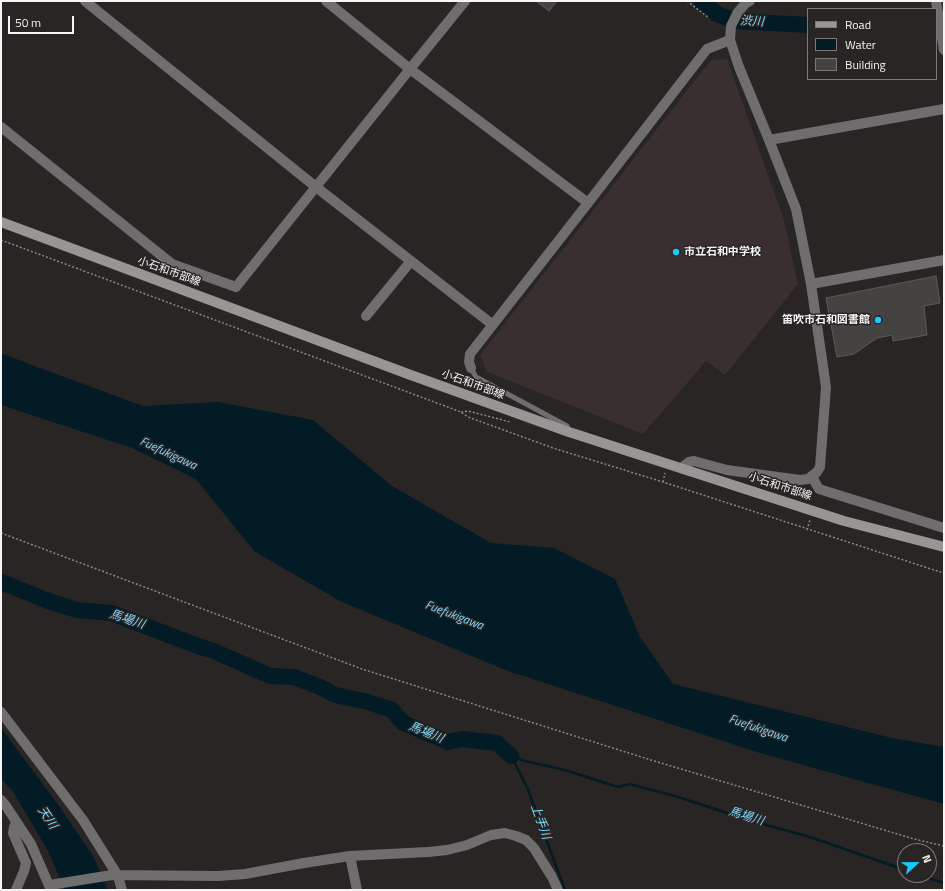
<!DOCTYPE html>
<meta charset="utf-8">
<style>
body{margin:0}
#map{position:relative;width:945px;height:891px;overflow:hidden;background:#292525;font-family:"Titillium Web",sans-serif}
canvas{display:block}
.frame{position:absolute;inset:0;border:2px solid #f6f4f4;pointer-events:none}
.legend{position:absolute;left:807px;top:8px;width:130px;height:72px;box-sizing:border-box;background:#292525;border:1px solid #7b7878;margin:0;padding:5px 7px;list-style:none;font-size:12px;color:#f6f4f4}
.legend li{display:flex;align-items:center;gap:8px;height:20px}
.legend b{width:20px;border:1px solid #7b7878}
.north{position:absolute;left:897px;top:843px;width:40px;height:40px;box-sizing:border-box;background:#292525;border:1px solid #7b7878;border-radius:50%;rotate:68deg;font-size:11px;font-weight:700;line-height:16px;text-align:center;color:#f6f4f4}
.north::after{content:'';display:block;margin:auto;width:14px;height:18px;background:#17cafb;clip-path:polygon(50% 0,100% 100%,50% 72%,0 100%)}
.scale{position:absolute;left:8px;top:16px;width:66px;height:18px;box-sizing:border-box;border:2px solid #f6f4f4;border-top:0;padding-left:5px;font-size:12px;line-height:14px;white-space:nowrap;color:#f6f4f4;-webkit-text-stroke:3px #292525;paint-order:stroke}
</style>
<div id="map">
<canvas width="945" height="891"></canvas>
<div class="frame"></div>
<ul class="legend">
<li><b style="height:5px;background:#989595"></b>Road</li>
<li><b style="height:11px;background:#021b24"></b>Water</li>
<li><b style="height:11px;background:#454242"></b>Building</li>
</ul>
<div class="north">N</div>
<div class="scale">50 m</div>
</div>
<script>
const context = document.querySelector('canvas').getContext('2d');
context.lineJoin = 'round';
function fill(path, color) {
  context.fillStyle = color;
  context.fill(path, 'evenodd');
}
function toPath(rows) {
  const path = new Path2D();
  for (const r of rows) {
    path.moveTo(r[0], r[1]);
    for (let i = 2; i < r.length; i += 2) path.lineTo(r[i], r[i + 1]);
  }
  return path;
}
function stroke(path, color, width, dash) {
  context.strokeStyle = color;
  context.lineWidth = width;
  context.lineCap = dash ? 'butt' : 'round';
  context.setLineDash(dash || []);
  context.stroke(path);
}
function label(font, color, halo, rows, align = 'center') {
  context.font = font + ' "Titillium Web","Noto Sans JP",sans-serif';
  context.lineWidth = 3;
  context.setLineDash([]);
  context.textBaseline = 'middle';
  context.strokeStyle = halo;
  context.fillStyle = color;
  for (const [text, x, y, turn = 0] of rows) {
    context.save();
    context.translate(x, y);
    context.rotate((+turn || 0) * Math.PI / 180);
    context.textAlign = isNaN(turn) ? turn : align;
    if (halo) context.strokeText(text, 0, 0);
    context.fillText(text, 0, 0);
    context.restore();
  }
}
const built = toPath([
 [727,59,784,220,798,284,725,375,706,361,643,434,487,372,480,355,711,60]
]);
const water = toPath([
 [1,353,29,364,143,406,218,402,313,420,392,486,491,543,554,548,615,579,640,637,673,684,892,738,944,747,944,804,760,753,508,671,340,601,254,551,196,479,132,448,1,405],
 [1,728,59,806,93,856,108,890,65,890,48,851,14,793,1,778]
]);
const stream = toPath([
 [511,756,525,761,565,770,618,787,630,784,637,786,675,796,752,821,810,837,905,870],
 [511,756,527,787,565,890],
 [919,875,944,883]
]);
const river = toPath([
 [701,1,717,14,735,21,808,25],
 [1,582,51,602,77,610,111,613,198,646,214,651,270,676,294,677,320,687,335,695,368,702,392,710,403,723,448,742,462,739,497,743,511,756]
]);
const building = toPath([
 [536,1,557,1,549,11,536,1],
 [936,276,940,303,924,306,927,335,893,341,892,335,877,338,854,354,837,357,826,298,936,276]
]);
const path = toPath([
 [687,1,709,18],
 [1,240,461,412,468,417,553,448,663,482,931,569,944,573],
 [461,412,468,411,510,422],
 [663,482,665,473],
 [807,530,810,520],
 [1,533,362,669,651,760,914,839,944,846]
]);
const service = toPath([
 [471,368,476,377,567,426,569,431]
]);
const minor = toPath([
 [85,1,316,187,493,325],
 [936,1,944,50],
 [730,40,731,26,738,12,746,3,750,1],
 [1,127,172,264,236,287,410,69,326,1],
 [769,140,944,109],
 [811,284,944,260],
 [366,316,411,261],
 [471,368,469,362,470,354,588,203],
 [812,476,816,484,819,489,944,528],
 [1,712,83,820,118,876,122,890],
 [1,800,6,806,31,844,51,890],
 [16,822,14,827,13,833,26,863,24,871,16,890],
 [350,856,357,890],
 [50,885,112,875,218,876,245,874,304,863,350,856,428,852,447,850,467,845,491,835,505,833,516,836,526,840,534,848,552,877,558,890]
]);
const tertiary = toPath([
 [465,1,410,69,588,203,707,49,730,40,739,67,769,140,796,209,811,284,826,387,820,467,817,472,812,476,808,479,800,480,727,470,694,461,689,462,685,465,683,469]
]);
const secondary = toPath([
 [1,222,408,374,569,432,844,521,944,547]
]);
const markers = [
 [676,252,4,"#17cafb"],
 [878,320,4,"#17cafb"]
];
const poiNames = [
 ["市立石和中学校",684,252],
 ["笛吹市石和図書館",870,320,"right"]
];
const streetNames = [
 ["小石和市部線",169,272,20],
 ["小石和市部線",473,385,20],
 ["小石和市部線",780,487,18]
];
const waterNames = [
 ["渋川",752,22,3],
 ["Fuefukigawa",168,454,25],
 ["Fuefukigawa",454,616,21],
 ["馬場川",127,620,18],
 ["Fuefukigawa",758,729,19],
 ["馬場川",426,733,22],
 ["馬場川",746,817,17],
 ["天川",47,818,56],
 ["上手川",540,822,70]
];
fill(built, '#392f30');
fill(water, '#021b24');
stroke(stream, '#021b24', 2.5);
stroke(river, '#021b24', 16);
fill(building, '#454242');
stroke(building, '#5d595a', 1);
stroke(path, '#8b8888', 1.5, [2, 2]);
stroke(service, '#6f6d6d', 5);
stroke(minor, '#6f6d6d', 10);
stroke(tertiary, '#6f6d6d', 10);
stroke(secondary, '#989595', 10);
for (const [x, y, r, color] of markers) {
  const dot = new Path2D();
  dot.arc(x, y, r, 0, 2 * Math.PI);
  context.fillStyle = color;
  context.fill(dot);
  stroke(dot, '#292525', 1.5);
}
label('bold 11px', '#f6f4f4', '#292525', poiNames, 'left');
label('11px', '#f6f4f4', '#292525', streetNames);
label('italic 12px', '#80d8fa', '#292525', waterNames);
</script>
